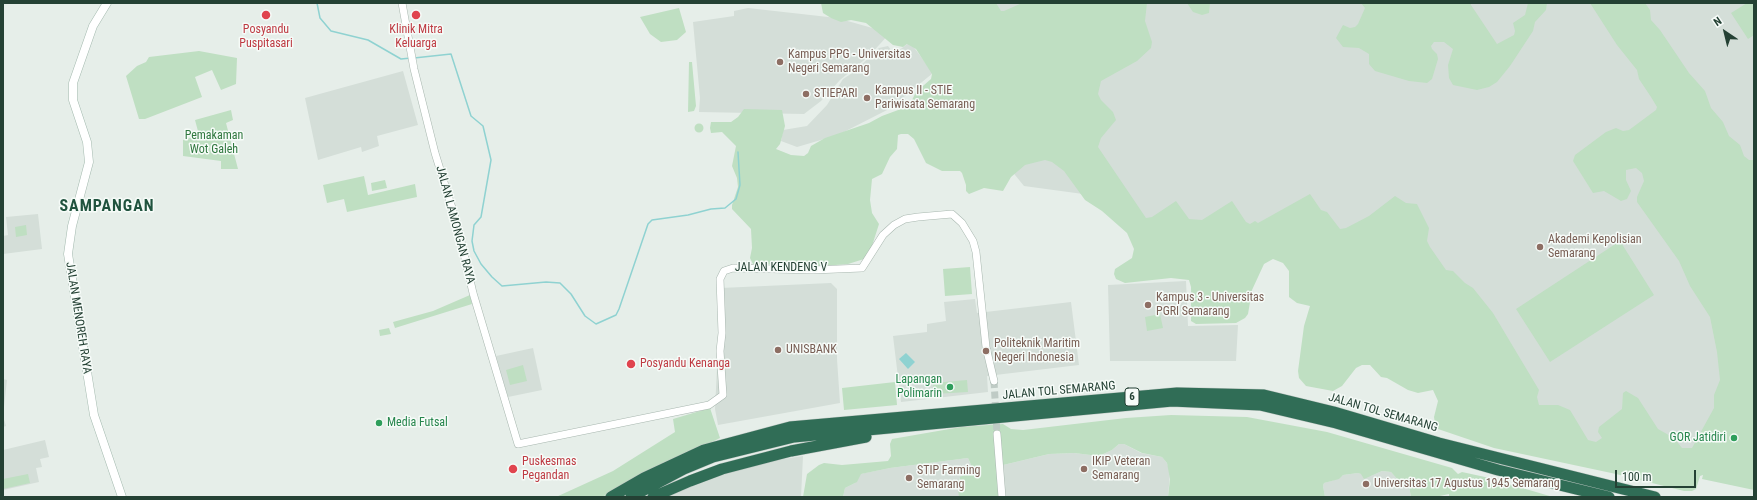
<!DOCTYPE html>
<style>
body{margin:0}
#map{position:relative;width:1757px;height:500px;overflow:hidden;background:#e6eee9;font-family:"Roboto Condensed",sans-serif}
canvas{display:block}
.frame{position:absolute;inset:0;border:4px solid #244134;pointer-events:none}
.north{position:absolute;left:1705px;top:12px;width:40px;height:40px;-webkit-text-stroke:3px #f6fbf8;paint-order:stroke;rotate:325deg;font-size:11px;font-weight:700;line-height:16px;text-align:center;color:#244134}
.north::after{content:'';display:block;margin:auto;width:14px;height:18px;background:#244134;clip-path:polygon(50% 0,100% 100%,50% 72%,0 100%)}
.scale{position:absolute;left:1615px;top:470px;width:81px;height:18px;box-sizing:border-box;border:2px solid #244134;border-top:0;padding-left:5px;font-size:12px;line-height:14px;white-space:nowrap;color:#244134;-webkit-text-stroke:3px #f6fbf8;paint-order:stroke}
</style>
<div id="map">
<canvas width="1757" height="500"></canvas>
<div class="frame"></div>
<div class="north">N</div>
<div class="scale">100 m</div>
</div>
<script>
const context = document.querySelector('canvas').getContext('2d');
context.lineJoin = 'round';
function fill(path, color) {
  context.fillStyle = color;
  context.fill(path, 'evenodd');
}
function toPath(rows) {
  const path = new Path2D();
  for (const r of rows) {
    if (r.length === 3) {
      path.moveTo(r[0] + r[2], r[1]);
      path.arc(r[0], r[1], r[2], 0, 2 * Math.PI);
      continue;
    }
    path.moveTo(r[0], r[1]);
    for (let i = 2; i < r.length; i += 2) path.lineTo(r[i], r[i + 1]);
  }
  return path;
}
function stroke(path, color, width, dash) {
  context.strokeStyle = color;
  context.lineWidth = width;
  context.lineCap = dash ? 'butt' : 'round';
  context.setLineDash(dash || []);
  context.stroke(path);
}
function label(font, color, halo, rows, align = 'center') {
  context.font = font + ' "Roboto Condensed",sans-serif';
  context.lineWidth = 3;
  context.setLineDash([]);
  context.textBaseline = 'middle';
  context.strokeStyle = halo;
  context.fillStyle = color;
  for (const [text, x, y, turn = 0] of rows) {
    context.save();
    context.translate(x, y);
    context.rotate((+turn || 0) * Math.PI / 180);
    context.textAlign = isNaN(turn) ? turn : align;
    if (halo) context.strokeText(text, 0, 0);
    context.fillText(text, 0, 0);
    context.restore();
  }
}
const built = toPath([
 [953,3,1754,3,1754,380,1691,491,1551,453,1349,256,1148,237,1083,194,1024,186,1011,170],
 [748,8,837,18,890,33,869,56,840,80,821,101,804,114,699,112,700,98,693,22,734,16,734,11],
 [910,42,933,73,889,109,838,135,797,147,781,141,783,130,807,126,827,105,843,79,854,72,879,48,888,46,894,54],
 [403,71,418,125,377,136,379,146,362,152,361,147,318,160,305,98],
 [38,214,42,249,3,254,3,236,8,235,6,217],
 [1186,281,1188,326,1238,325,1236,361,1110,361,1108,285],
 [831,283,837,289,837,359,840,403,718,425,715,409,721,288],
 [975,299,977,313,1071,302,1079,365,987,376,988,392,901,402,893,336,927,332,927,324,946,321,944,302],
 [533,348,542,390,508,397,496,356],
 [3,379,7,380,3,416,6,426,3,427],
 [45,440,49,457,40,459,42,467,36,468,39,482,3,490,3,450],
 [1119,444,1124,444,1141,453,1162,457,1167,463,1170,473,1168,497,1000,497,999,466,1049,454,1074,453,1099,456,1112,450],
 [803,456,801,497,669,497,671,493,685,486,764,462],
 [968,458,972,467,969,472,962,476,959,479,959,497,843,497,845,488,855,483,860,474,890,468],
 [1382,471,1391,472,1398,480,1408,481,1411,497,1325,497,1323,486,1324,483,1334,480,1343,475,1358,473,1370,476]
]);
const green = toPath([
 [821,3,996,3,1001,11,1004,11,1022,3,1147,3,1145,21,1152,42,1151,48,1137,61,1101,81,1098,94,1101,100,1113,112,1116,120,1101,138,1098,147,1146,218,1152,217,1176,201,1189,219,1202,220,1232,201,1246,222,1250,224,1255,221,1258,223,1310,194,1321,210,1327,212,1340,229,1346,228,1369,216,1395,196,1406,203,1417,204,1429,228,1427,241,1430,247,1446,270,1453,271,1465,283,1473,288,1493,313,1539,390,1537,397,1539,405,1558,405,1570,410,1588,440,1596,442,1602,438,1598,432,1599,427,1622,409,1623,393,1626,391,1638,398,1658,429,1674,438,1682,448,1692,448,1714,408,1714,395,1720,380,1717,352,1710,317,1690,286,1679,261,1637,202,1637,197,1644,181,1642,173,1636,168,1626,170,1626,180,1631,191,1627,199,1621,201,1604,191,1593,193,1573,161,1575,155,1606,132,1616,128,1623,131,1629,130,1656,110,1657,107,1651,97,1639,79,1637,70,1617,45,1590,3,1645,3,1650,10,1651,20,1660,30,1689,73,1705,91,1711,108,1723,122,1729,136,1740,145,1744,156,1749,160,1754,160,1754,490,1702,479,1703,475,1700,476,1696,489,1692,491,1684,491,1616,474,1494,448,1438,429,1435,424,1434,417,1438,401,1433,390,1418,393,1408,390,1387,378,1381,377,1370,365,1362,365,1356,368,1342,386,1333,391,1306,386,1299,378,1298,371,1304,326,1310,306,1297,303,1289,297,1289,271,1283,263,1273,259,1264,264,1252,290,1248,314,1245,318,1236,323,1196,324,1191,321,1191,287,1189,280,1171,278,1125,283,1116,279,1114,274,1115,269,1132,258,1134,249,1127,233,1102,211,1085,200,1064,171,1052,162,1045,160,1025,165,1011,177,1003,191,984,188,969,194,966,191,966,185,962,173,960,171,942,171,926,163,914,139,908,134,901,134,898,135,897,149,890,157,882,174,872,179,870,200,872,213,879,224,871,249,864,259,848,264,823,266,753,264,750,258,752,248,751,229,732,209,732,205,738,187,737,178,732,166,736,146,722,132,711,133,710,128,711,122,731,122,738,117,744,109,782,110,785,126,780,144,776,149,791,155,804,156,808,153,811,146,825,138,869,123,882,116,909,106,916,92,931,79,932,74,916,49,907,44,903,47,893,45,866,23,851,20,841,22,831,18,823,13],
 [1187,3,1210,3,1209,13,1202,15,1193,12],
 [1361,3,1471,3,1471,5,1497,44,1514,35,1515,31,1513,23,1525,15,1528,3,1547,3,1546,10,1535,22,1533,31,1510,66,1497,82,1489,87,1477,90,1453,85,1449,78,1448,65,1453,49,1444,42,1434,42,1431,46,1432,49,1437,54,1438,59,1432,79,1427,83,1409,81,1375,71,1369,64,1369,54,1359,48,1343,47,1336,38,1343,25,1350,28,1355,27,1358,24,1365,8],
 [1747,3,1754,3,1754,35,1748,39,1731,13],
 [679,8,686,32,677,40,661,42,650,34,640,17],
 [199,51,237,58,236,84,221,90,212,70,195,77,202,97,145,119,139,119,126,76,137,66,146,62,149,57],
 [689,62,692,62,696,106,694,111,688,112],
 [231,110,233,120,226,123,238,169,221,169,221,161,183,156,183,140,199,135,195,120],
 [699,128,4.5],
 [364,176,368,195,415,184,417,197,347,212,344,199,327,203,323,185],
 [385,180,387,188,372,191,371,183],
 [26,225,27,235,16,237,15,227],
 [1620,241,1654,295,1550,362,1516,309],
 [970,267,972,294,945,296,943,269],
 [470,295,472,304,395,328,393,322,433,311],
 [1160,314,1163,328,1147,331,1145,317],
 [389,328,391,334,380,336,379,330],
 [523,365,527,381,510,385,506,370],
 [967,380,968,392,934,394,933,383],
 [895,382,897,405,844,410,842,388],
 [710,408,720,438,602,497,556,497,613,471,675,432,673,419],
 [1171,415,1247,417,1327,432,1452,468,1458,474,1462,472,1485,477,1553,497,1449,497,1449,494,1435,497,1411,497,1408,481,1398,480,1391,472,1382,471,1364,479,1361,474,1358,473,1343,475,1339,479,1324,483,1323,486,1325,497,1168,497,1170,479,1167,463,1162,457,1142,453,1124,444,1119,444,1112,450,1099,456,1074,453,1049,454,999,466,1000,497,959,497,958,489,960,477,969,472,972,467,968,458,890,468,861,474,857,482,845,488,843,497,803,497,807,474,819,465,824,463,842,465,888,461,891,456,890,444,892,439,961,427,1003,424,1011,429,1023,430,1126,418],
 [28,474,30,483,3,489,3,479]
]);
const water = toPath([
 [906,353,915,362,908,369,899,359]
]);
const stream = toPath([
 [317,3,320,18,331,31,368,40,401,59,411,58],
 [414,58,451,54,471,116,483,126,491,160,481,217,474,225,472,241,474,251,481,264,492,277,502,286,546,282,560,283,571,294,585,316,596,324,616,315,619,309,648,224,652,220,688,215,711,209,725,208,736,199,740,185,738,152]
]);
const tertiaryTunnel = toPath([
 [994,381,997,434]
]);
const tertiary = toPath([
 [402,3,414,69,435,153,457,224,473,293,518,444,709,405,723,395,720,351,722,333,720,279,724,271,733,268,813,270,862,268,883,235,894,225,905,219,918,217,952,214,962,223,973,241,976,252,986,347,994,381],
 [997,434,1002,497]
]);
const secondary = toPath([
 [107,3,93,26,73,83,73,100,87,142,89,162,72,226,68,254,94,415,122,497]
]);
const motorway = toPath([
 [611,497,644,478,704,450,790,427,1177,393,1264,395,1334,412,1439,443,1655,497],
 [631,497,684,469,713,457,794,437,1172,401,1260,405,1336,423,1498,470,1609,497],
 [653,497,690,481,722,469,791,451,866,437]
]);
const markers = [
 [266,15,5,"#e0444e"],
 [416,15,5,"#e0444e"],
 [780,62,4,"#8d6e63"],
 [806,94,4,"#8d6e63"],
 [867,98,4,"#8d6e63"],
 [1540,247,4,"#8d6e63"],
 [1148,305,4,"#8d6e63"],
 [778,350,4,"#8d6e63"],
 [986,351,4,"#8d6e63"],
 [631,364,5,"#e0444e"],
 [950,387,4,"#2e9e5b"],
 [379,423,4,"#2e9e5b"],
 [1734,438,4,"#2e9e5b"],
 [513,469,5,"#e0444e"],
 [1084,469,4,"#8d6e63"],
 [909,478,4,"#8d6e63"],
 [1366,484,4,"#8d6e63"]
];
const shields = [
 [1132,397,14]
];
const shieldNames = [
 ["6",1132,397]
];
const healthNames = [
 ["Posyandu",266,30],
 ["Puspitasari",266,44],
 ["Klinik Mitra",416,30],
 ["Keluarga",416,44],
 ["Posyandu Kenanga",640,364,"left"],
 ["Puskesmas",522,462,"left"],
 ["Pegandan",522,476,"left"]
];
const educationNames = [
 ["Kampus PPG - Universitas",788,55],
 ["Negeri Semarang",788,69],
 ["Kampus II - STIE",875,91],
 ["Pariwisata Semarang",875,105],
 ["STIEPARI",814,94],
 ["Akademi Kepolisian",1548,240],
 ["Semarang",1548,254],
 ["Kampus 3 - Universitas",1156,298],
 ["PGRI Semarang",1156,312],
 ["Politeknik Maritim",994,344],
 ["Negeri Indonesia",994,358],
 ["UNISBANK",786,350],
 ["IKIP Veteran",1092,462],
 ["Semarang",1092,476],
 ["STIP Farming",917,471],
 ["Semarang",917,485],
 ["Universitas 17 Agustus 1945 Semarang",1374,484]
];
const parkNames = [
 ["Pemakaman",214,136],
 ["Wot Galeh",214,150]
];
const streetNames = [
 ["JALAN LAMONGAN RAYA",455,225,75],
 ["JALAN KENDENG V",781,268],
 ["JALAN MENOREH RAYA",78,318,81],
 ["JALAN TOL SEMARANG",1059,391,-5],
 ["JALAN TOL SEMARANG",1383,413,16]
];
const leisureNames = [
 ["Lapangan",942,380],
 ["Polimarin",942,394],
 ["Media Futsal",387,423,"left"],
 ["GOR Jatidiri",1726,438]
];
const districtNames = [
 ["SAMPANGAN",107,207]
];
fill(built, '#d4ded8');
fill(green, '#bfdfc2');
fill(water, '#8fd2d1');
stroke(stream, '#8fd2d1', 1.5);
stroke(tertiaryTunnel, '#bfcbc5', 7, [7, 3.5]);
stroke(tertiary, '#a8b7af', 8);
stroke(secondary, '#a4baaf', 9);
stroke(motorway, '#c2cac6', 12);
stroke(tertiary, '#fff', 7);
stroke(secondary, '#fff', 8);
stroke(motorway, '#306d56', 11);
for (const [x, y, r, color] of markers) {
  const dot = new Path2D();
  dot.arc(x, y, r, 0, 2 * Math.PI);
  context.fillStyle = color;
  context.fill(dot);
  stroke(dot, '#f6fbf8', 1.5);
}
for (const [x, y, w] of shields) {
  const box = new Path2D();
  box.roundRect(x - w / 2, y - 9, w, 18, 3);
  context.fillStyle = '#f6fbf8';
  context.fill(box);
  stroke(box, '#244134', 1);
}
label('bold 11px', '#244134', null, shieldNames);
label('12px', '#be3a42', '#f6fbf8', healthNames);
label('12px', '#785e54', '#f6fbf8', educationNames, 'left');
label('12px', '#2f773e', '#f6fbf8', parkNames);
label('12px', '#244134', '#f6fbf8', streetNames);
label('12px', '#27864d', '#f6fbf8', leisureNames, 'right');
context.letterSpacing = '1px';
label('bold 16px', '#20533e', '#f6fbf8', districtNames);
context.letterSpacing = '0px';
</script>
